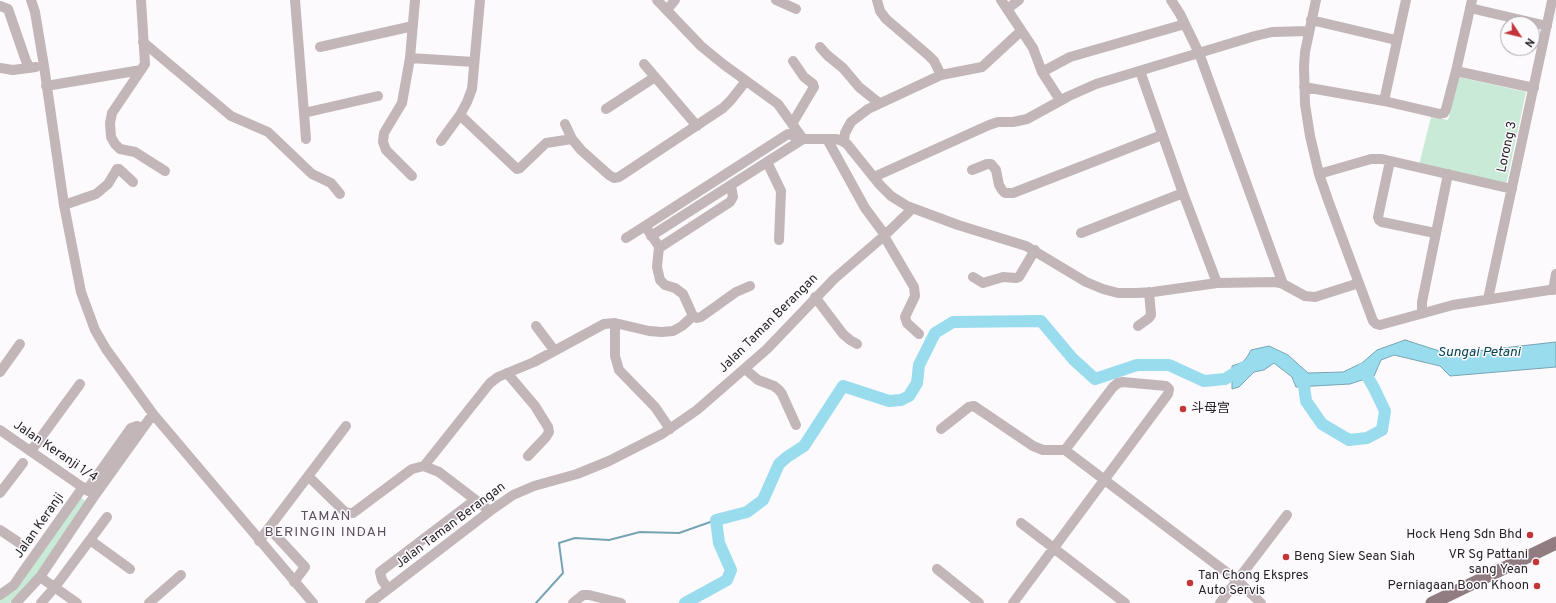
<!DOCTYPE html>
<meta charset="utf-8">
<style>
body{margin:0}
#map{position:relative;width:1556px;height:603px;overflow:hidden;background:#fdfafe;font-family:Overpass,sans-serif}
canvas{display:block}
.north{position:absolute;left:1500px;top:16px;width:40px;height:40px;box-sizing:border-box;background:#fdfafe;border:1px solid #a7a4a8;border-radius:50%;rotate:125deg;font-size:11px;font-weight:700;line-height:16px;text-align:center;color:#272228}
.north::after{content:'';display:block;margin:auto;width:14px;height:18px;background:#c43538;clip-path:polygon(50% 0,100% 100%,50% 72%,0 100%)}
</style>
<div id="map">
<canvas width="1556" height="603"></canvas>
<div class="north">N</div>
</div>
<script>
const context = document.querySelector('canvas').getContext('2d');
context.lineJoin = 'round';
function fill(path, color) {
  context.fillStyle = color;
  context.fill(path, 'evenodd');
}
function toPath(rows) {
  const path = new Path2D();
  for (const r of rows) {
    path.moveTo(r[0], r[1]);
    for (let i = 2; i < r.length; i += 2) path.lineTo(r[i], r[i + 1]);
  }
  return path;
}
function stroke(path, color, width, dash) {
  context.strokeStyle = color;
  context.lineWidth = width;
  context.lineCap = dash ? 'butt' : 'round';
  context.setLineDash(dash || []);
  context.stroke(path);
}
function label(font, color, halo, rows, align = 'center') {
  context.font = font + ' Overpass,"Noto Sans SC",sans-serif';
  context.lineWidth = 3;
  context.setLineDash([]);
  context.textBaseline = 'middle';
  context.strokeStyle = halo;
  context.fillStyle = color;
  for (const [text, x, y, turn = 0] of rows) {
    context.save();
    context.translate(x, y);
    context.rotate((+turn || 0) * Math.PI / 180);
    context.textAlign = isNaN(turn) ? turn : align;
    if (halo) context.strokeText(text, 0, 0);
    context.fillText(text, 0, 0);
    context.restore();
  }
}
const green = toPath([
 [1459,77,1526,92,1506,185,1419,165,1431,117,1448,120],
 [82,498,86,502,61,541,23,592,10,603,0,603,0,598,80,499]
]);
const water = toPath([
 [1405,340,1449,354,1556,342,1556,367,1450,376,1440,366,1394,355,1381,360,1374,376,1350,384,1296,387,1292,377,1274,363,1264,370,1254,372,1239,387,1232,389,1232,366,1243,362,1247,357,1251,350,1269,346,1288,355,1308,373,1343,372,1362,363,1377,350,1405,340]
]);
const stream = toPath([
 [536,603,563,573,559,543,575,538,609,540,640,532,679,533,716,520]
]);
const river = toPath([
 [1303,378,1306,401,1322,424,1349,440,1367,438,1382,430,1385,411,1374,388,1363,369],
 [685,603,727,580,731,570,719,543,716,520,747,512,763,500,779,464,787,457,804,446,843,386,889,401,901,400,909,396,917,383,919,365,935,333,953,322,1041,321,1073,359,1095,379,1137,365,1169,365,1204,381,1225,379,1245,367]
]);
const minor = toPath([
 [31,0,35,12,44,66,64,205,81,292,95,330,106,349,153,414,313,603],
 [295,0,304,113,378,96],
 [480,0,472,89,467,102,460,115,517,169,520,168,546,143,572,139],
 [657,0,701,46,723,64,778,104,803,139],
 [776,0,796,9],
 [877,0,880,11,886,19,928,55,934,61,941,75],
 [1001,0,1007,9],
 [1019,0,1007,9,1033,48,1042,72,1060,100],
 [1171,0,1180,14,1199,53,1283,284],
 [1316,0,1305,52,1304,66,1305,104,1310,136,1319,174,1328,200,1373,321,1376,324,1380,325,1453,305,1556,289],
 [0,6,8,9,26,61,30,68],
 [1470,8,1547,26],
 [667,10,675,0],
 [1311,20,1396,40],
 [143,42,231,116,268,132,312,174,331,183,340,194],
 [320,47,413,26],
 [820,47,827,55,843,68,859,87,879,103],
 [410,58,474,62],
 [644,64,697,126],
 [0,68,13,70,36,67],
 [141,70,112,113,110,123,111,137,115,144,120,149,135,152,165,171],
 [1140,71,1183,193,1217,283],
 [1456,71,1534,88],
 [1042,72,1070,57,1185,24],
 [46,86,141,70,145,64,141,0],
 [1304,87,1384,101,1440,114,1444,113,1446,109,1456,71,1472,0],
 [1384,101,1406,0],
 [606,109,655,77],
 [304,113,306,139],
 [565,124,572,139,581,150,609,175,614,178,619,177,723,108,731,100,746,81],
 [792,124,814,87,813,84,804,77,793,61],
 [827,139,865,208,885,235],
 [441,141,460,115],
 [844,141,845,133,851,122,868,109,941,75,982,67,1021,31],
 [1390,161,1378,217,1379,220,1382,222,1435,233],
 [767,162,781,191,779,240],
 [972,170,987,164,991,164,996,170,999,185,1002,190,1005,193,1013,193,1162,135],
 [1319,174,1371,159,1382,159,1512,189],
 [412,176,386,150,383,142,384,133,402,103,410,58,415,0],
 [874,177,989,125,998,122,1013,122,1027,119,1069,96,1096,84,1255,36,1272,32,1309,31],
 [731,186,733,197,730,202,662,246,658,245,645,226,788,134,792,135,800,141],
 [64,205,96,194,108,184,117,169,119,169,133,182],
 [1081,233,1183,193],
 [651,236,803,139,835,139,840,140,847,144,880,185,891,196,907,206,958,225,1026,246,1086,282,1103,289,1118,293,1136,293,1153,292,1217,283,1275,282,1283,284,1305,296,1315,297,1359,283],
 [884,236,914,287,915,296,905,317,907,323,919,334],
 [626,238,645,226],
 [659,247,657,267,660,280,665,285,675,288,683,294,693,316,697,318,701,317,736,292,750,286],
 [973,277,983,283,1003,277,1016,278,1019,277,1035,250],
 [1553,290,1556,274],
 [815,297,843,334,850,340,857,344],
 [1488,299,1552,1],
 [1422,312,1422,302,1448,174],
 [615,323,615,356,619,370,655,407,670,429],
 [536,326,554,350],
 [1138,326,1149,318,1151,315,1149,292],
 [745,369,758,380,774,386,779,390,782,394,796,425],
 [0,372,20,344],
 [507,373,535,406,548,427,549,432,546,437,528,456],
 [941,429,969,407,974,406,1033,446,1043,450,1065,450,1238,581,1261,603],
 [0,430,88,491],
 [31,451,80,384],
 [424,466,490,383,498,377,534,362,604,324,615,323,649,331,662,332,673,331,682,326,693,316],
 [308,476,344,511,348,513,353,513,412,469,424,466,439,472,490,511],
 [87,490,131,428,137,426,143,428],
 [0,493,23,463],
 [1021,523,1125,603],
 [269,528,305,567,294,582],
 [0,530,24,546],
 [90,540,130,569],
 [259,541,346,426],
 [937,569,979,603],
 [40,577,77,603],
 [388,589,382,580,380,572,475,500],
 [0,595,14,585,20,576,83,487],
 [16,603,40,577,95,495,153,414],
 [41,603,55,587,107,517],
 [149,603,181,575],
 [370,603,490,511,513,495,534,486,577,474,609,461,662,434,697,410,767,349,834,279,884,236,912,209],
 [573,603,583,595,589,595,621,603],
 [1013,603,1168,394,1169,389,1166,386,1123,382,1118,383,1113,387,1065,450],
 [1220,603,1287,515]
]);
const major = toPath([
 [1432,603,1556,543]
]);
const markers = [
 [1183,409,4,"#c43538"],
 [1530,535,4,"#c43538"],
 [1286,557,4,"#c43538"],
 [1536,562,4,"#c43538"],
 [1190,583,4,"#c43538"],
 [1537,586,4,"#c43538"]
];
const streetNames = [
 ["Lorong 3",1508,147,-78],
 ["Jalan Taman Berangan",769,324,-45],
 ["Jalan Keranji 1/4",55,452,34],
 ["Jalan Keranji",40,526,-55],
 ["Jalan Taman Berangan",451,526,-37]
];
const poiNames = [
 ["斗母宫",1191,409],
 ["Hock Heng Sdn Bhd",1522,535,"right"],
 ["VR Sg Pattani",1528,555,"right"],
 ["sang Yean",1528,570,"right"],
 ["Beng Siew Sean Siah",1294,557],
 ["Tan Chong Ekspres",1198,576],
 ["Auto Servis",1198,591],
 ["Perniagaan Boon Khoon",1529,586,"right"]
];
const waterNames = [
 ["Sungai Petani",1479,353]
];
const neighbourhoodNames = [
 ["TAMAN",326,517],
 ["BERINGIN INDAH",326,533]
];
fill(green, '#c9ead6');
fill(water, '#99dcee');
stroke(water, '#77a4b3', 1);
stroke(stream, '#77a4b3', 2);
stroke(river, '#99dcee', 12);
stroke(minor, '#c2b6b9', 10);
stroke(major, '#917d81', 13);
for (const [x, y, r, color] of markers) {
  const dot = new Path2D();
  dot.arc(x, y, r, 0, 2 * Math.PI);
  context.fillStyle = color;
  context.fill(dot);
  stroke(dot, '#fdfafe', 1.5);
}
label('13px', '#272228', '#fdfafe', streetNames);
label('13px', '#272228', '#fdfafe', poiNames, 'left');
label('italic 14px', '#054451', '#fdfafe', waterNames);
context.letterSpacing = '1px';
label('14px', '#5c4f5f', '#fdfafe', neighbourhoodNames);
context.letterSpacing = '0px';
</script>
